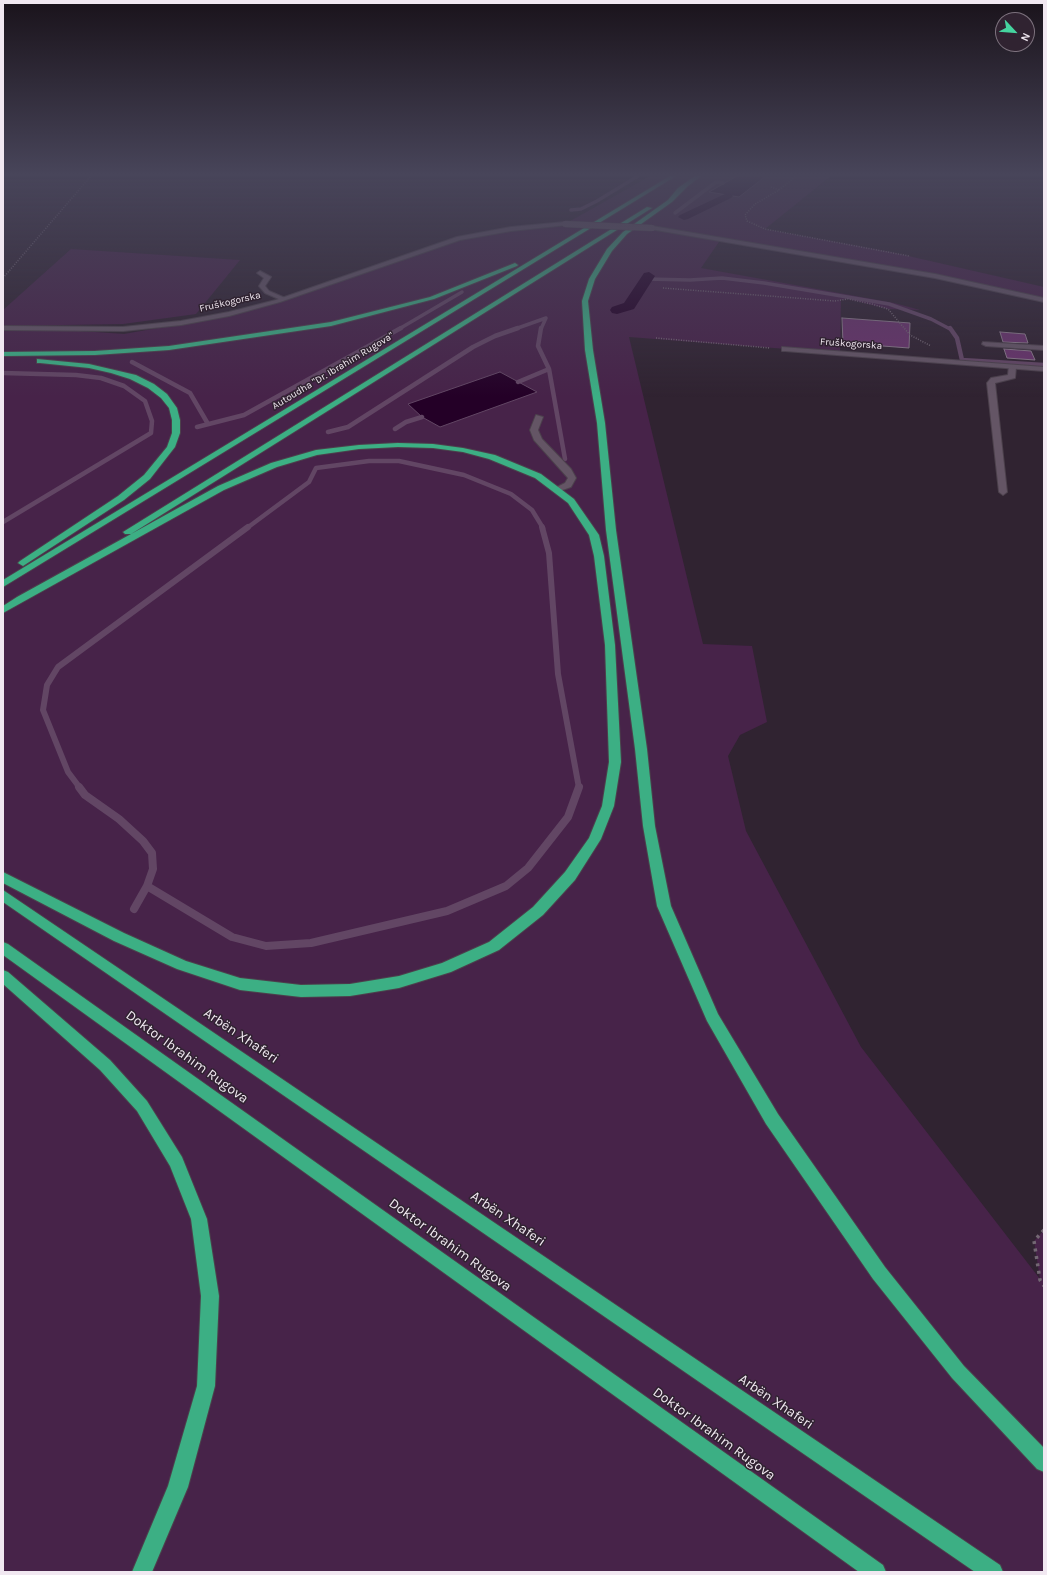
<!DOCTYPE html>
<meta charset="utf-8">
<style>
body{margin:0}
#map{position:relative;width:1047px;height:1575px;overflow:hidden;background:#302331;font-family:Karla,sans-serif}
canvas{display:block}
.frame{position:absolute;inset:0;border:4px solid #f1e8f1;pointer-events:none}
.north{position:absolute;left:995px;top:12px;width:40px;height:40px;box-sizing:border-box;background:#302331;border:1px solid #7d727e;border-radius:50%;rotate:116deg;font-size:11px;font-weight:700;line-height:16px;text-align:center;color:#f1e8f1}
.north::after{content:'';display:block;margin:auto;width:14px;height:18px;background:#45d49f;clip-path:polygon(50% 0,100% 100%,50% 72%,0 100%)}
</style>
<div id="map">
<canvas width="1047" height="1575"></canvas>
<div class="frame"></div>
<div class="north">N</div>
</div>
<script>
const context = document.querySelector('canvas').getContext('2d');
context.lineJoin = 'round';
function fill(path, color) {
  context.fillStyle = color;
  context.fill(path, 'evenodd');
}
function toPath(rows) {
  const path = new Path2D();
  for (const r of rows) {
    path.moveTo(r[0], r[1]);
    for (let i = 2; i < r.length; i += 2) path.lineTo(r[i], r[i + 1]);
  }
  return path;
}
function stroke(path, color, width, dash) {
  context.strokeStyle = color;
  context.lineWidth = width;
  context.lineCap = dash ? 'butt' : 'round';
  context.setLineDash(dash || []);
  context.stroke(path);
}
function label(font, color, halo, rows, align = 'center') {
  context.font = font + ' Karla,sans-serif';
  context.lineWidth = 3;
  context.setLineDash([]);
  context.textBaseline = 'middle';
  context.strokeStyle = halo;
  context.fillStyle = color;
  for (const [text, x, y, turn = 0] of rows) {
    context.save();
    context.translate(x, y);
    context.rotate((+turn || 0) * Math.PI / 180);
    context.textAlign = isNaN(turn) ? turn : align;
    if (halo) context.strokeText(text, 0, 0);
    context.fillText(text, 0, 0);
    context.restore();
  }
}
const green = toPath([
 [650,176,831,176,765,229,891,252,1044,287,1044,300,935,276,721,239,701,268,894,303,920,310,888,309,848,299,841,300,840,353,629,337,703,644,752,646,767,722,740,735,728,756,746,831,861,1047,1040,1279,1034,1241,1044,1230,1044,1572,3,1572,3,328,67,330,124,334,231,315,459,238,511,229,593,225,565,224],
 [71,249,240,260,196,314,123,324,3,326,3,310]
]);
const water = toPath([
 [737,176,766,176,739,197,709,192,737,176],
 [500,372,537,392,440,427,422,417,408,404,500,372]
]);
const streamFar3 = toPath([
 [571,210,581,209,597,201,638,176],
 [675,213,716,182,723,183],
 [646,279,690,280,722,278,764,283,889,304,931,319,950,329],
 [399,329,462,292],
 [515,329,546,318],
 [541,329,546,318]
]);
const streamFar2 = toPath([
 [950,328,957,338,962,360,1044,365],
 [132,362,190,393,208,424],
 [549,369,565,459],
 [3,373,76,375,101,378,124,386,145,401,152,421,151,433,3,522],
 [518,382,549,369,538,346,541,328],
 [197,427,244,415,401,328],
 [395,429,406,422,422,417],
 [328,432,348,427,473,347,495,336,518,328],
 [247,528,309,482,316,468,369,461,399,461,464,475,511,494,532,510,543,528]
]);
const streamFar1 = toPath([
 [542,527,549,553,558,674,579,788],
 [80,788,68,772,43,710,47,685,58,667,248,527]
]);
const stream = toPath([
 [79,787,85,795,119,819,143,841,152,853,153,869,147,886],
 [147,886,232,937,266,946,311,943,447,911,506,886,528,868,568,817,579,787],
 [134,909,147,886]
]);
const canal = toPath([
 [727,193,731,194,733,196,731,198,688,219,684,220,678,217,680,215,727,193],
 [649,272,655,276,634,309,617,314,612,313,610,310,612,307,624,303,644,273,649,272]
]);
const building = toPath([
 [842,318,910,323,909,348,843,343,842,318],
 [1000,332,1025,334,1028,343,1003,342,1000,332],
 [1004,349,1031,351,1035,360,1007,358,1004,349]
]);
const pathFar1 = toPath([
 [771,187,779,190,755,204,745,215,747,221,765,229,909,256],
 [779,190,796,176],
 [3,278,91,176],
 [663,288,835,301,848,299,872,304,888,309,910,335,931,346],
 [656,338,770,348]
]);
const path = toPath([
 [1044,1230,1034,1241,1040,1280,1044,1286]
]);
const service = toPath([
 [260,271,271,277,265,286,269,291,285,298,285,300,281,300,265,293,259,286,264,278,257,273,260,271],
 [983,342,1044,346,1044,350,986,346,982,344,983,342],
 [1009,365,1016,367,1015,378,995,383,1007,492,1003,495,999,492,987,383,991,378,1008,375,1009,365],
 [536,415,543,417,538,430,542,439,571,469,576,478,571,487,557,492,553,489,565,483,568,478,534,440,530,430,536,415]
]);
const minor = toPath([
 [782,347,1044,367,1044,371,785,351,782,351,782,347]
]);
const tertiary = toPath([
 [565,222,567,223,567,225,511,231,460,240,280,302,229,316,181,325,123,331,3,330,3,326,123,327,181,321,229,312,276,300,457,237,511,227,565,222],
 [652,226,935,274,1044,298,1044,302,935,278,650,229,650,227,652,226]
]);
const motorway = toPath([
 [670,176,676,176,3,587,3,580,670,176],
 [695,176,701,176,688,186,672,202,627,234,612,251,595,279,588,301,593,350,605,423,616,530,647,749,655,826,671,906,718,1014,778,1114,885,1267,964,1366,1044,1448,1044,1472,1037,1469,952,1378,873,1279,766,1124,707,1021,657,906,643,826,635,749,606,530,597,423,585,350,582,301,589,279,607,249,623,232,668,200,678,188,695,176],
 [647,207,652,208,131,534,125,534,123,532,647,207],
 [515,263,518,265,517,266,434,299,331,326,169,350,95,355,3,356,3,352,95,351,169,346,331,322,430,297,515,263],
 [37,359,89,364,136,375,154,384,167,394,177,408,180,420,180,433,175,447,150,479,124,500,23,566,18,563,20,561,118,496,144,475,167,447,172,433,172,420,169,408,161,398,148,388,130,379,111,373,89,368,40,363,37,363,37,359],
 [398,443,433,444,463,448,495,455,541,474,574,499,599,535,604,556,615,645,621,762,614,806,601,839,575,880,543,915,499,950,451,972,399,988,350,996,301,997,240,990,177,969,114,941,3,883,3,872,124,933,186,961,240,978,301,985,350,984,399,976,442,963,489,942,533,907,565,872,589,838,602,806,609,762,605,645,594,556,589,535,568,503,535,478,489,459,463,452,433,448,398,447,359,449,317,455,277,467,224,490,3,613,3,606,17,597,218,486,271,463,316,450,359,445,398,443],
 [3,890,1000,1565,1003,1572,975,1572,3,902,3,890],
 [3,942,8,944,883,1565,886,1572,859,1572,3,955,3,942],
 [3,970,8,972,110,1060,147,1101,182,1157,207,1219,219,1296,215,1386,188,1487,152,1572,132,1572,168,1486,197,1386,201,1296,191,1219,170,1166,137,1111,100,1070,3,984,3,970]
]);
const tertiaryBridge = toPath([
 [565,224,652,228]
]);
const farStreetnames = [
 ["Fruškogorska",230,302,-13],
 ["Fruškogorska",851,344,4],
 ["Autoudha \"Dr. Ibrahim Rugova\"",333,371,-31]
];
const nearStreetnames = [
 ["Arbën Xhaferi",241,1036,34],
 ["Doktor Ibrahim Rugova",187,1057,36],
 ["Arbën Xhaferi",508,1219,34],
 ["Doktor Ibrahim Rugova",450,1245,36],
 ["Arbën Xhaferi",776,1402,34],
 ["Doktor Ibrahim Rugova",714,1434,36]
];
fill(green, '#472349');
fill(water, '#240027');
stroke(water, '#624664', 1);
stroke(streamFar3, '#624664', 3.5);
stroke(streamFar2, '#624664', 4.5);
stroke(streamFar1, '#624664', 6);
stroke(stream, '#624664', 8);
fill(canal, '#240027');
fill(building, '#68336b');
stroke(building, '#8a798a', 1);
stroke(service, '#4c414c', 2);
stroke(minor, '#4c414c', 2);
stroke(tertiary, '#4c414c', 2);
stroke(motorway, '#4c414c', 2);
stroke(pathFar1, '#736773', 1.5, [1, 1.5]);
stroke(path, '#736773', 3.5, [3, 4.5]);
fill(service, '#645565');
fill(minor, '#645565');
fill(tertiary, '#645565');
fill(motorway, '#3caf84');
stroke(tertiaryBridge, '#4c414c', 7, []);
stroke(tertiaryBridge, '#645565', 6);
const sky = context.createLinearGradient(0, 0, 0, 397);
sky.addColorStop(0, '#1a131b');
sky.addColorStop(0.44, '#48455a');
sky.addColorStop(1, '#48455a00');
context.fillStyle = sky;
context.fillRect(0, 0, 1047, 397);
label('10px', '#f1e8f1', '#302331', farStreetnames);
label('14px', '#f1e8f1', '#302331', nearStreetnames);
</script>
